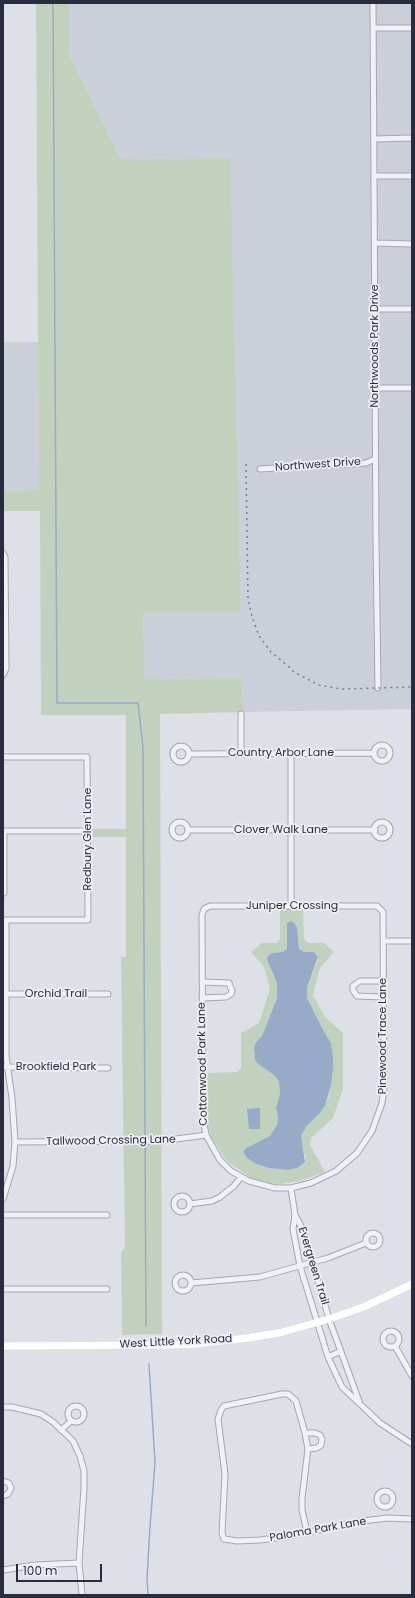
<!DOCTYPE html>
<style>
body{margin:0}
#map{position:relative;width:415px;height:1598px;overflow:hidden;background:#dde0e7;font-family:Poppins,sans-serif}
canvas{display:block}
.frame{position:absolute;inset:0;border:4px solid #272d3e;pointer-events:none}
.scale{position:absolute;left:16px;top:1564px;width:86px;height:18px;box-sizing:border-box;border:2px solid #272d3e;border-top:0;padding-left:5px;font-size:12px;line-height:14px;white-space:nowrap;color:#272d3e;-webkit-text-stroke:3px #edeff5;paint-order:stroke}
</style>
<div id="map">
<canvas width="415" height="1598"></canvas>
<div class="frame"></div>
<div class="scale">100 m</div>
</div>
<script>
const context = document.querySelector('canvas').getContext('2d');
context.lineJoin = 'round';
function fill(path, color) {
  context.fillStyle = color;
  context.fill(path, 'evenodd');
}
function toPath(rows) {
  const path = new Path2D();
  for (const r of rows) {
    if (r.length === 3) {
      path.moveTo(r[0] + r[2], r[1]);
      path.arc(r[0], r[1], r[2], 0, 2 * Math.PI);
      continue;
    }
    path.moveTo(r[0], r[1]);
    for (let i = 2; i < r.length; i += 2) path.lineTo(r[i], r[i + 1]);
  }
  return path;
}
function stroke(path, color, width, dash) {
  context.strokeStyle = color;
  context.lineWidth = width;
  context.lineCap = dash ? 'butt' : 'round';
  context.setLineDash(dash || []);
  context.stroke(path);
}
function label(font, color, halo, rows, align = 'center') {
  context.font = font + ' Poppins,sans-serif';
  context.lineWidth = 3.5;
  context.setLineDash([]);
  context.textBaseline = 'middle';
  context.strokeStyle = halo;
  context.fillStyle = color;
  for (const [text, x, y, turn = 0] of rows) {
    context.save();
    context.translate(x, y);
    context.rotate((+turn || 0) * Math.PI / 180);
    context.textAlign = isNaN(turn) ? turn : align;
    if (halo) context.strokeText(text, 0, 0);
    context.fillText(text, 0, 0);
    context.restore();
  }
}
const built = toPath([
 [69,3,412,3,412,709,243,712,242,678,145,679,143,612,241,610,229,158,121,159,69,52],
 [3,342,38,342,39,490,3,491]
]);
const green = toPath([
 [36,3,69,3,69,53,121,159,230,158,241,611,143,612,145,679,242,678,243,712,160,714,162,1334,122,1335,121,1252,125,1248,121,957,126,957,126,837,93,837,91,829,126,829,126,715,41,715,40,511,3,511,3,491,39,490],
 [280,909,303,909,304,939,308,943,324,943,334,952,320,968,313,995,325,1017,343,1033,343,1089,333,1118,311,1138,310,1145,325,1172,300,1181,279,1184,270,1183,251,1178,228,1162,212,1139,207,1124,205,1111,206,1073,237,1072,241,1068,241,1033,259,1023,270,989,264,967,251,952,262,943,277,943,280,939],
 [291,921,294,923,297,927,299,949,304,952,314,952,318,956,318,960,307,987,307,998,321,1026,331,1043,333,1056,333,1069,329,1097,320,1113,306,1127,301,1136,302,1147,306,1158,297,1168,287,1170,269,1168,256,1164,247,1158,243,1152,246,1148,271,1136,277,1125,278,1118,276,1108,280,1094,279,1082,275,1076,257,1063,254,1054,256,1042,262,1036,277,998,277,983,267,960,272,953,283,952,287,949]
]);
const water = toPath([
 [291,921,294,923,297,927,299,949,304,952,314,952,318,957,307,987,307,998,321,1026,331,1043,333,1056,333,1069,331,1085,325,1106,320,1113,306,1127,301,1136,305,1162,297,1168,287,1170,269,1168,256,1164,247,1158,243,1152,246,1148,270,1136,277,1125,278,1118,276,1108,280,1094,279,1082,275,1076,257,1063,255,1059,254,1048,256,1042,262,1036,277,998,277,983,267,960,268,956,272,953,283,952,287,949,287,923],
 [260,1108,260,1129,249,1129,247,1109]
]);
const stream = toPath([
 [53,3,57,703,138,703,143,747,145,1139],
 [145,1143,146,1326],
 [148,1595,147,1579,150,1527,155,1462,149,1364]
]);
const minor = toPath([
 [373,3,376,541,378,688],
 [374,28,412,28],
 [374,139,412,138],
 [374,176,412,176],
 [375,243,412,244],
 [375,309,412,309],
 [375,388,412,388],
 [260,469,366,463,375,459],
 [3,553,5,557,6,669,3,675],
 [241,714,241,754],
 [382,753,8],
 [181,754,8],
 [291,753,291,906],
 [189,754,374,753],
 [3,757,87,757,88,920,3,920],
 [180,830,8],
 [382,830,8],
 [188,830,375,830],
 [4,893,4,831,88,831],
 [210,906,377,906,383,912,384,1089,382,1103,372,1131,357,1153,336,1171,311,1183,291,1188,275,1188,249,1181,231,1171,220,1160,206,1135,203,1118,202,915,204,909,210,906],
 [384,941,412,941],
 [202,982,229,983,232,991,231,994,226,997,202,998],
 [4,994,108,994],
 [383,997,357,996,353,990,353,986,360,981,383,981],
 [3,1067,108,1068],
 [15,1142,161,1141,206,1135],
 [291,1188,295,1215,303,1230,329,1319,359,1401],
 [182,1204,8],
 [3,1199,13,1166,15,1142,12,1098,6,1056,6,920],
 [190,1204,212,1201,220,1197,234,1186,241,1177],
 [3,1215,107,1215],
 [295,1215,293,1229,300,1266,328,1357,342,1387,380,1423,412,1444],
 [373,1240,7],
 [183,1283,8],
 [191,1283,260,1277,328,1258,366,1243],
 [3,1289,107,1289],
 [391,1339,8],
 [395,1346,412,1376],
 [328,1357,341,1351],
 [76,1414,8],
 [3,1407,12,1407,41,1414,53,1422,73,1441,80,1456,84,1471,84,1488,79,1563,82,1595],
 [61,1430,71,1421],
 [305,1433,315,1433,320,1435,322,1439,321,1445,317,1448,308,1449],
 [3,1481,9,1483,11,1488,8,1494,3,1496],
 [385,1499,8],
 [307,1532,302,1510,302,1498,308,1449,305,1433,296,1401,288,1394,282,1394,224,1406,221,1410,218,1419,225,1474,222,1533,224,1539,237,1541,260,1540,284,1537,363,1521,387,1518,412,1519],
 [3,1570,35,1565,79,1563]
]);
const secondary = toPath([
 [3,1346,163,1345,194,1344,247,1338,279,1333,329,1319,366,1306,412,1284]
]);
const rail = toPath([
 [246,464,248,598,252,617,259,636,271,652,289,667,294,672,319,685,341,689,412,687]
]);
const streetNames = [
 ["Northwoods Park Drive",375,346,-90],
 ["Northwest Drive",318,465,-4],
 ["Country Arbor Lane",281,753],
 ["Clover Walk Lane",281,830],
 ["Redbury Glen Lane",88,839,-90],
 ["Juniper Crossing",292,906],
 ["Orchid Trail",56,994],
 ["Pinewood Trace Lane",383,1036,-90],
 ["Cottonwood Park Lane",203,1064,-91],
 ["Brookfield Park",56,1067],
 ["Tallwood Crossing Lane",111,1141,-1],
 ["Evergreen Trail",313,1266,73],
 ["West Little York Road",176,1342,-3],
 ["Paloma Park Lane",318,1530,-10]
];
fill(built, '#cbcfd9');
fill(green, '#c2d1be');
fill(water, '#97abc8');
stroke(stream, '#97abc8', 1.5);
stroke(minor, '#a3a7b1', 7);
stroke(minor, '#f0f1f6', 5);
stroke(secondary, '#fff', 7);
stroke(rail, '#777e91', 1.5, [2, 4]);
label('11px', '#272d3e', '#edeff5', streetNames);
</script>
